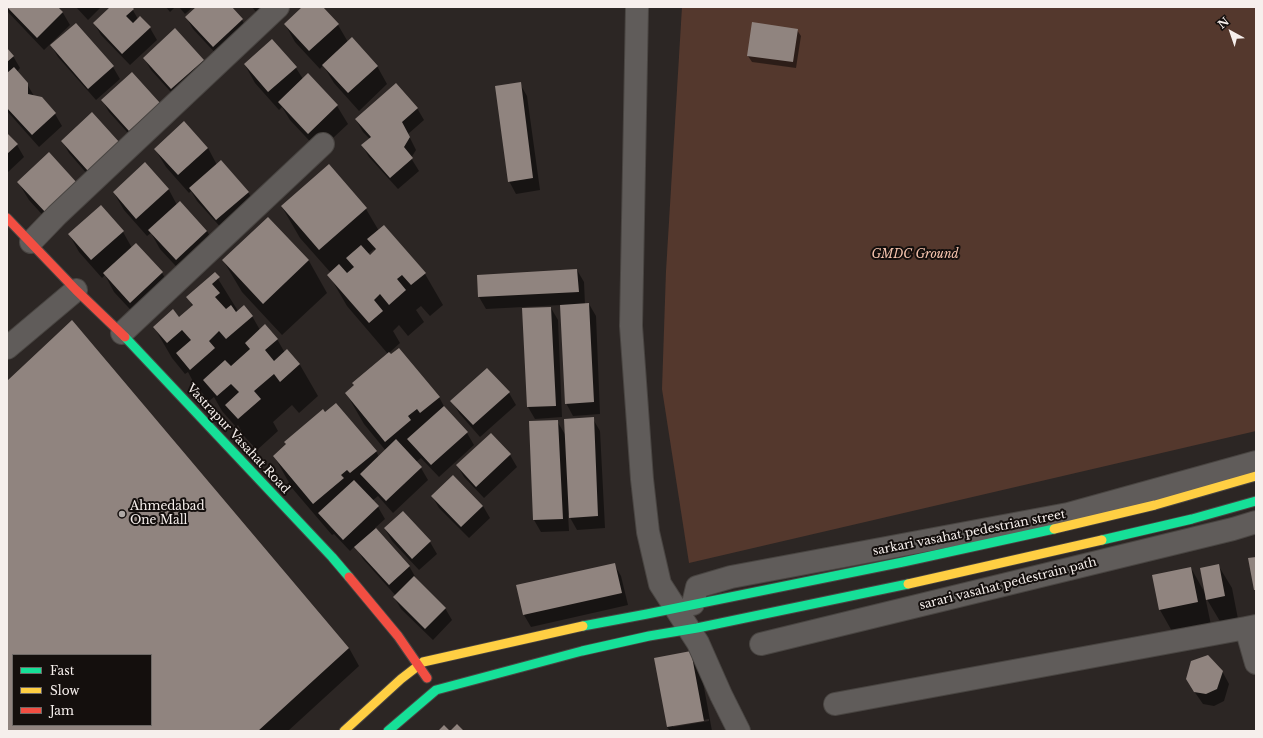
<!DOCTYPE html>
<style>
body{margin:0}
#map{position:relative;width:1263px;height:738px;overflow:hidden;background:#2c2624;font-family:"Libre Baskerville",serif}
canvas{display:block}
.frame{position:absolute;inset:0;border:8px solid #f6efec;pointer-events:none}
.legend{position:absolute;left:12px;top:654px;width:140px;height:72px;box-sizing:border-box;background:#140f0d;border:1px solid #6e6966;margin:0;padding:5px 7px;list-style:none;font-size:12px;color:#f6efec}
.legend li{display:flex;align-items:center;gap:8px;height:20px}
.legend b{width:20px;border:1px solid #6e6966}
.north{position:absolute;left:1211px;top:12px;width:40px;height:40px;-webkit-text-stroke:3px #140f0d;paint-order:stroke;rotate:320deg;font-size:11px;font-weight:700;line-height:16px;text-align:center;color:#f6efec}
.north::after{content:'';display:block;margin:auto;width:14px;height:18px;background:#f6efec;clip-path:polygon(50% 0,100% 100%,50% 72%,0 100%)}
</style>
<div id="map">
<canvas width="1263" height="738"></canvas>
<div class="frame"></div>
<ul class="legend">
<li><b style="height:5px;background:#16e098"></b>Fast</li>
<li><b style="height:5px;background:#ffcf43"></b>Slow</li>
<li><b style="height:5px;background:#f24e42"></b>Jam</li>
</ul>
<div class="north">N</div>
</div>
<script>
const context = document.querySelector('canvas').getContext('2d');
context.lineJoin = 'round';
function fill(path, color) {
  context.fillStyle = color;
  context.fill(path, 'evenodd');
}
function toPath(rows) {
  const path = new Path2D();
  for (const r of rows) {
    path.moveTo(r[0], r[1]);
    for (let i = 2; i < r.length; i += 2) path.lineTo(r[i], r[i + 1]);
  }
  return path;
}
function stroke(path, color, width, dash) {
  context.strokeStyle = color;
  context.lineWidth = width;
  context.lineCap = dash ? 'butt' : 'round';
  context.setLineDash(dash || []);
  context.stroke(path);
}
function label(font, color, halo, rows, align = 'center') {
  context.font = font + ' "Libre Baskerville",serif';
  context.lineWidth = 4;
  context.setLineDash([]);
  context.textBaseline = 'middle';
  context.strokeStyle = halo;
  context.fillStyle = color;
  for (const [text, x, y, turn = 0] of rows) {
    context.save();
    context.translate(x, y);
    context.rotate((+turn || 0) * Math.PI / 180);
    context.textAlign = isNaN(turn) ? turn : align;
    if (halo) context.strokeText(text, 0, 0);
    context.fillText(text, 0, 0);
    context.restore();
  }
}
const green = toPath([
 [682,7,1256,7,1256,431,689,563,662,389,666,271]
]);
const shadow = toPath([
 [7,7,57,7,63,13,70,25,44,50,7,11],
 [76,7,101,7,88,20],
 [112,7,131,7,138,19,150,28,157,40,130,65,101,35,94,23],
 [166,7,175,7,170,12],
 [179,7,193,7,185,14],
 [197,7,231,7,242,20,249,32,220,58,193,29,186,17],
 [252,7,272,7,260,17],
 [304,7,322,7,338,25,348,42,377,66,387,84,359,111,334,83,323,65,320,69,295,42,285,24],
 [76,24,113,67,120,79,96,100,58,57,51,45],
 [797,30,801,36,796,68,752,62,748,56],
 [7,50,13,56,20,68,17,72,27,84,34,96,55,114,62,126,39,147,7,111],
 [144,58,203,60,210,72,179,101,151,70],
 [245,65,296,68,303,79,308,75,337,106,348,124,319,151,290,120,282,107,279,110,255,83],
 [520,84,527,96,540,190,516,194,509,181],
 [102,100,159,103,166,115,136,142,109,112],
 [417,108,424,120,408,134,416,150,411,158,419,171,398,189,369,157,362,145,370,139,363,132,356,120],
 [184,123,208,148,217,165,248,192,255,204,224,231,197,201,191,191,189,193,166,167,155,149],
 [7,134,17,145,24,157,7,173],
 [62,141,126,156,95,183,69,153],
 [145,164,169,190,177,205,207,231,217,249,186,277,160,249,151,233,147,236,124,210,114,193],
 [329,166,366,209,379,231,425,274,443,305,430,316,421,306,416,310,424,322,408,336,399,325,393,331,400,343,389,353,439,397,446,410,467,433,474,445,439,477,421,458,416,462,421,468,428,480,393,513,378,496,372,501,378,507,385,519,375,528,409,566,416,578,445,608,452,620,433,640,401,609,394,597,396,596,363,559,355,546,350,551,334,534,332,535,292,488,274,456,376,451,379,457,386,451,364,424,346,393,388,354,347,306,329,275,331,273,300,238,282,207],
 [374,249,375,251,370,256,368,254],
 [18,182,77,184,87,202,57,231,29,200],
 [268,218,309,261,327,293,282,335,242,292,223,260],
 [123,232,132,248,136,244,162,273,173,291,141,321,114,292,105,275,102,278,79,252,69,234],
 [577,270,584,282,585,305,589,304,596,316,600,414,573,416,566,403,561,305,486,309,479,297,478,276],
 [215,274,238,311,252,316,260,330,277,339,285,353,287,351,300,365,318,396,299,413,292,405,273,422,278,431,257,450,244,436,238,425,236,427,222,411,214,397,209,401,195,385,188,372,185,374,172,358,154,327,179,318,193,307,188,298],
 [551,308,558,320,562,417,535,419,528,407],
 [7,382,335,632,349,648,359,666,288,731,7,731],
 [13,655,151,655,151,725,13,725],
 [509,393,516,405,480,437,459,413,452,401],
 [593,419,600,431,605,528,577,530,568,514,569,531,541,532,534,520,557,421,566,436],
 [510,455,517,467,484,498,464,477,457,465],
 [432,496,483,506,490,518,469,538,439,508],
 [403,512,430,542,437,554,419,570,392,541,385,529],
 [614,564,621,576,628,605,531,627,524,615],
 [1218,565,1232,588,1238,619,1221,623,1205,596,1211,625,1173,633,1160,610,1191,568,1206,595],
 [691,653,701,671,712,731,670,731,667,727],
 [709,719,709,721,673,727,673,725],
 [1222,671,1229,684,1224,701,1214,706,1203,704,1194,691]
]);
const building = toPath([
 [7,7,58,7,63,12,37,38],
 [110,7,132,7,134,9,126,16,133,23,140,16,151,27,122,54,93,23],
 [196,7,232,7,243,19,213,47,185,17],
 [302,7,323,7,339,24,309,51,284,24],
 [752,22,798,29,793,62,747,56],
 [76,23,114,66,88,89,50,45],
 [175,28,204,60,171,89,143,58],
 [352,37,378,66,348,93,322,65],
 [272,39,297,67,268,92,244,64],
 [7,48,14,56,7,62],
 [14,67,28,83,28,94,42,97,56,113,32,135,7,108,7,73],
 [132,72,160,103,129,131,101,100],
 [308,73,338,105,308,134,278,102],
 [521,82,533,178,508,182,495,86],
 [396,83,418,108,402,122,410,137,404,147,413,158,390,178,361,145,371,137,355,119],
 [92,112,120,143,88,171,61,141],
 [184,121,208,148,178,175,154,149],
 [7,133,18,144,7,154],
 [49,152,78,184,46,213,17,182],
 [221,160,249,192,216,220,189,188],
 [145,162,169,189,136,219,113,192],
 [329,164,367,208,319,250,281,206],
 [180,201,207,231,176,260,148,230],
 [101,205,124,231,91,260,68,234],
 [268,217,309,260,263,304,222,260],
 [384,225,426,273,411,285,402,275,397,279,406,290,389,305,380,294,374,300,383,311,369,323,327,275,339,264,347,273,354,267,346,258,361,245,370,255,376,249,367,239],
 [136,243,163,272,130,303,103,273],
 [577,269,579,292,478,297,477,275],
 [215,272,220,277,212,284,220,293,215,297,226,309,231,305,236,312,244,305,253,316,226,339,219,331,209,341,215,348,190,370,176,353,191,340,182,330,167,343,153,327,173,309,179,317,193,305,186,297],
 [589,303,594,402,565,404,560,305],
 [551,307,556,406,527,407,522,308],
 [72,320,349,648,258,731,7,731,7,381],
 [13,655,151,655,151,725,13,725],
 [265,324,278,339,265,350,274,361,287,349,300,364,280,382,274,374,254,391,261,399,238,419,225,405,239,392,231,384,217,396,203,380,225,360,231,366,250,349,245,343],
 [399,348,440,397,420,413,417,409,408,416,411,420,385,442,345,393,354,385,352,383,389,352,391,354],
 [487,368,510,392,473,425,450,401],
 [336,403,377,451,350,473,347,470,341,475,344,478,313,504,273,456,286,444,284,442,323,409,325,412],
 [444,406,468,432,431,465,407,439],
 [594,417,598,516,569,518,564,419],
 [558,420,563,519,533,520,529,421],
 [491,433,511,454,476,487,456,465],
 [396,439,422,467,386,501,360,474],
 [453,475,483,506,461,527,431,496],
 [354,480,379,506,343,540,318,513],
 [403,511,431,541,412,559,384,528],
 [376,528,410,566,389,585,354,547],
 [1256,557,1256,590,1254,590,1248,558],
 [615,563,622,593,523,615,516,585],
 [1219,564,1225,596,1206,600,1200,568],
 [1191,567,1198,602,1159,610,1152,575],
 [414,576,446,608,425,629,393,597],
 [691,651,704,721,667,727,654,658],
 [1208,655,1223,671,1217,689,1206,694,1194,692,1186,679,1191,661],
 [457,724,464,731,438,731,444,725,450,731]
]);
const street = toPath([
 [637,7,631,326,642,479,648,532,660,584,698,643,721,695,739,731],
 [31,242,57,215,278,7],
 [122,333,323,144],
 [7,348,76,290],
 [693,604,697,587,731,577,1068,514,1256,462],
 [1256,626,1246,628,1256,663],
 [761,644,1233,529,1256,522],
 [835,704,1246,628]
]);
const fast = toPath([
 [125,337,332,557,349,577],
 [1102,540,1192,519,1256,501],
 [583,626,647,614,903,562,1054,529],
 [388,731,436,690,582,651,649,636,697,628,908,584]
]);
const slow = toPath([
 [1054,529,1155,505,1256,476],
 [908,584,1102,540],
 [344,731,401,679,423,662,583,626]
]);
const jam = toPath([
 [7,218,76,290,125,337],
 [349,577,398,636,427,678]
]);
const markers = [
 [122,514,4,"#afa9a6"]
];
const parkNames = [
 ["GMDC Ground",915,255]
];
const streetNames = [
 ["Vastrapur Vasahat Road",238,439,47],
 ["sarkari vasahat pedestrian street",969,533,-11],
 ["sarari vasahat pedestrain path",1008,584,-14]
];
const poiNames = [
 ["Ahmedabad",130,507],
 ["One Mall",130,521]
];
fill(green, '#54382d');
fill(shadow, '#0007');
fill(building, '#90847f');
stroke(street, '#494542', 24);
stroke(fast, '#494542', 11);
stroke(slow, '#494542', 11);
stroke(jam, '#494542', 11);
stroke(street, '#605c5a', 22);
stroke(fast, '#16e098', 9);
stroke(slow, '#ffcf43', 9);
stroke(jam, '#f24e42', 9);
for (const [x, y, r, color] of markers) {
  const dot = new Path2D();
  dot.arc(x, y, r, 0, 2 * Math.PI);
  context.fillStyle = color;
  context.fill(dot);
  stroke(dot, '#140f0d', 1.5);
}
label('italic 12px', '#f7c4ae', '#140f0d', parkNames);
label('12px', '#f6efec', '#140f0d', streetNames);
label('12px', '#f6efec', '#140f0d', poiNames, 'left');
</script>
